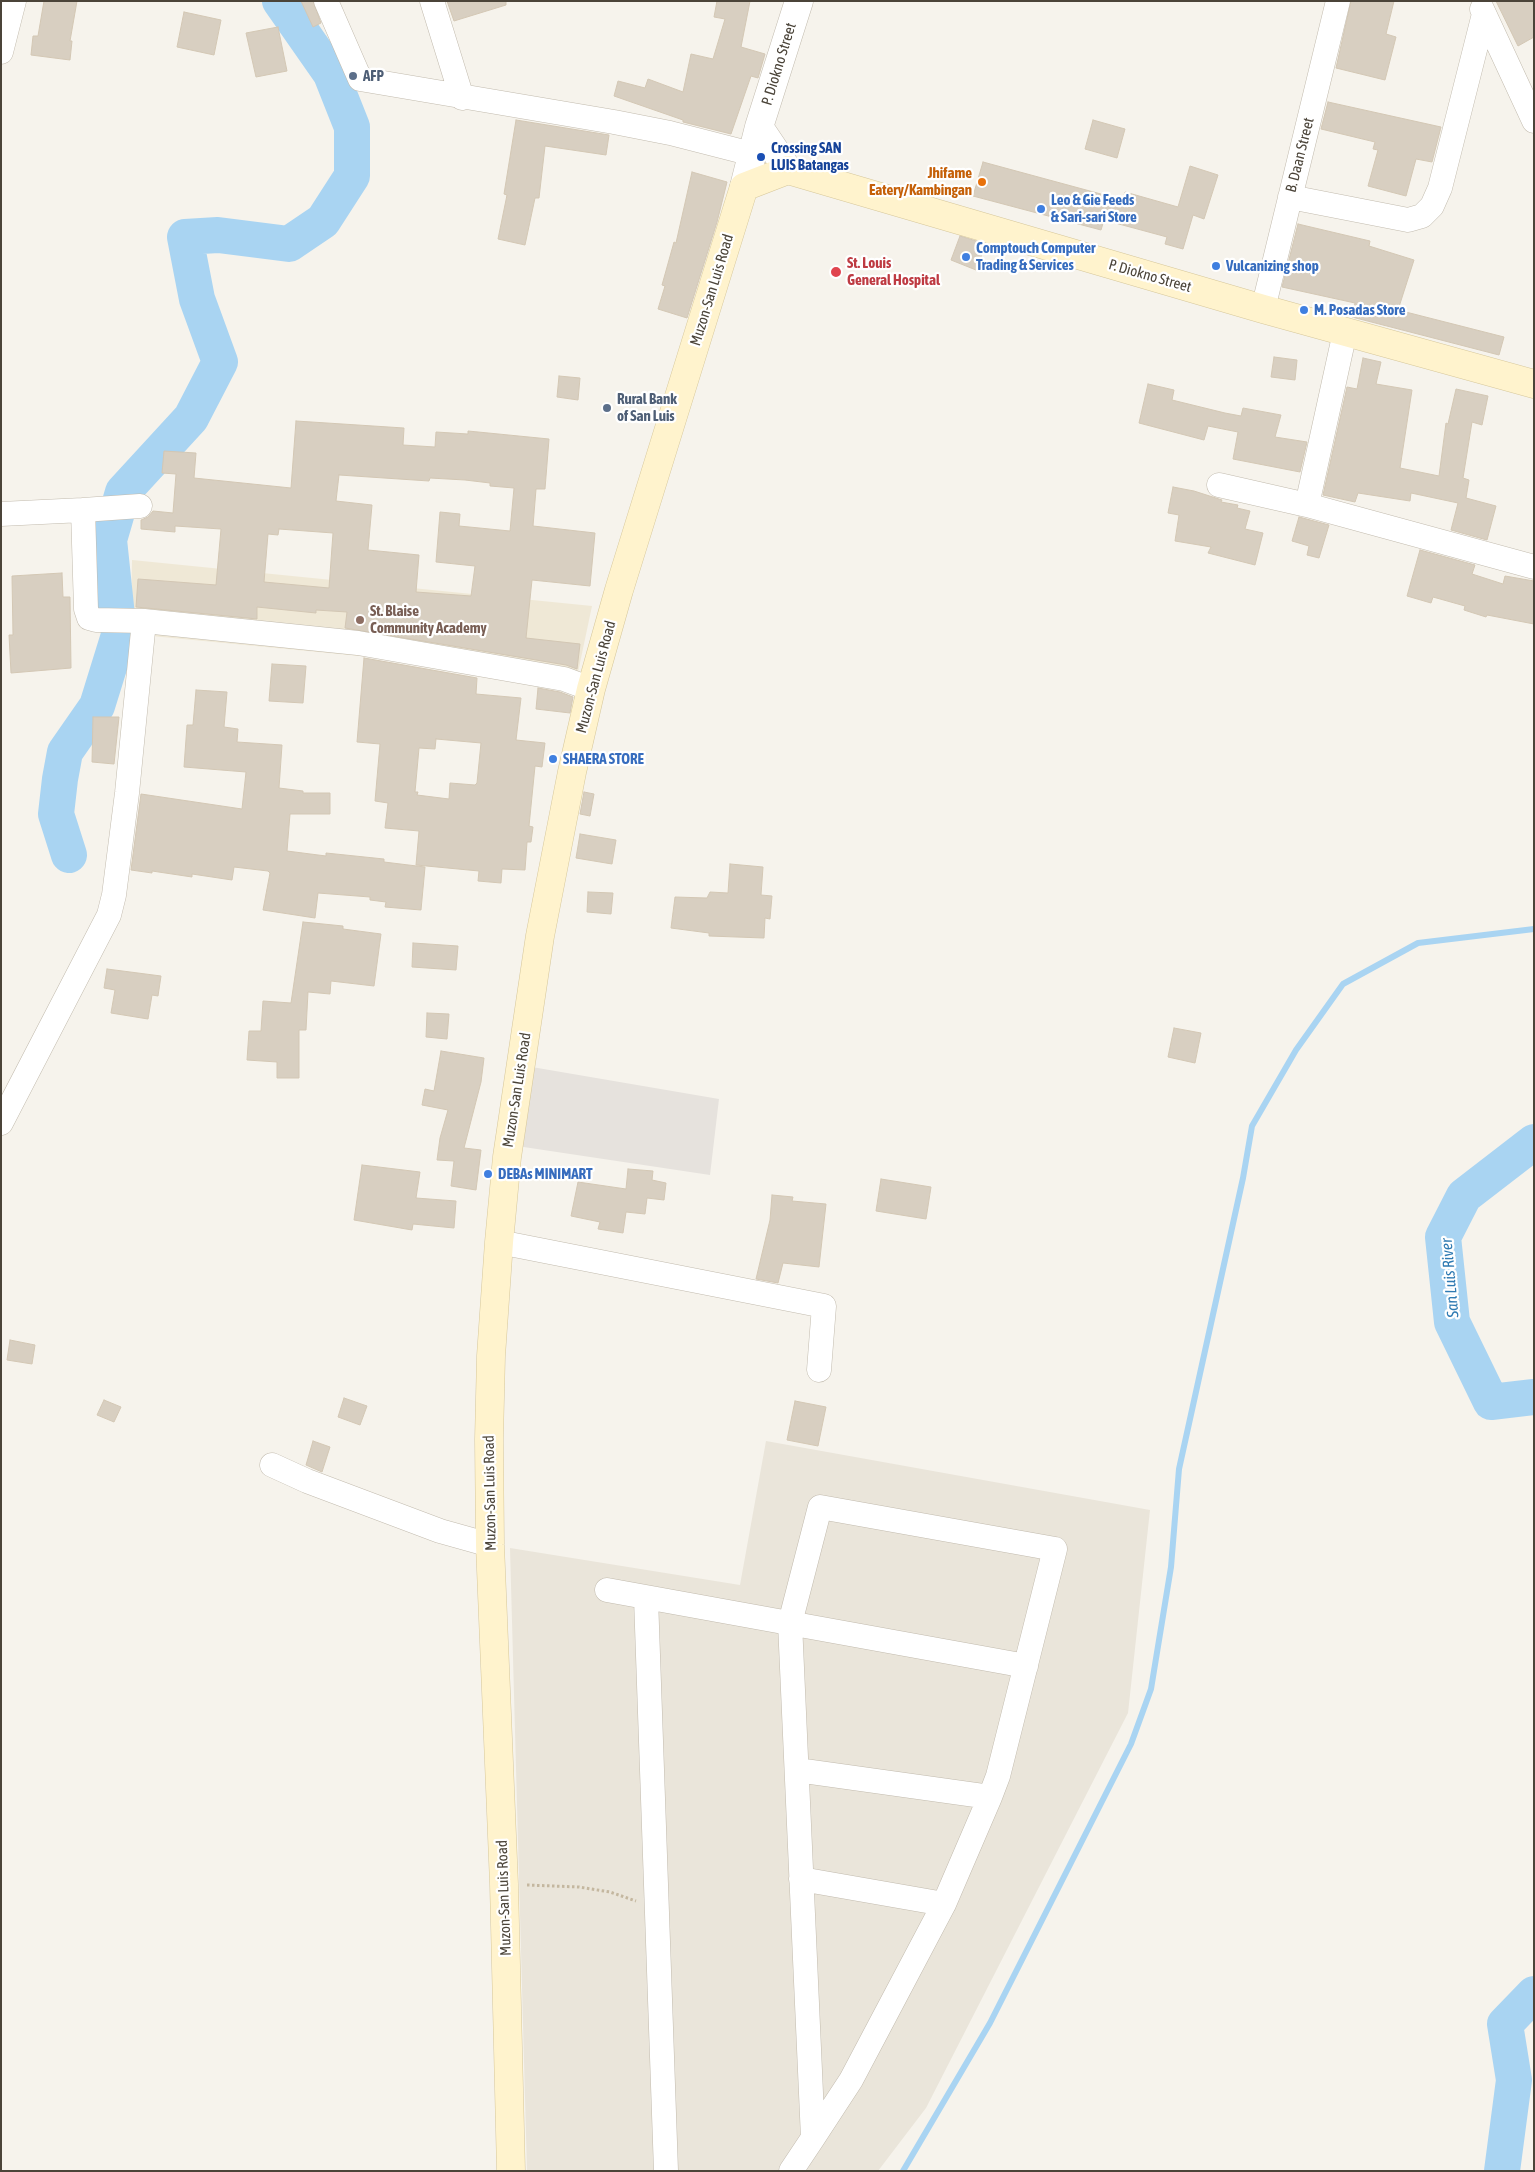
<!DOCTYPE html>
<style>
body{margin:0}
#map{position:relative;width:1535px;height:2172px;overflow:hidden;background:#f6f3ec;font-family:"Asap Condensed",sans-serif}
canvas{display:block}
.frame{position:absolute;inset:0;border:2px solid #4b4439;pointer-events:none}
</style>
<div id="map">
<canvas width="1535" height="2172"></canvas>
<div class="frame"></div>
</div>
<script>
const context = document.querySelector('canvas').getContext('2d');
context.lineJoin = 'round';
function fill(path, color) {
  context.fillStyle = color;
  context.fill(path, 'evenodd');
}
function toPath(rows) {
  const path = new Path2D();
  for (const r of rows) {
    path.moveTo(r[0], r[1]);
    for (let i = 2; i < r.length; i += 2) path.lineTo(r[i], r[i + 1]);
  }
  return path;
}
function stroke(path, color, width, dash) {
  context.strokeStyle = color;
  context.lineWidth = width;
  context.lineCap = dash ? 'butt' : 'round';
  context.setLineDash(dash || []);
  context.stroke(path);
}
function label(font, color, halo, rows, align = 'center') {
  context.font = font + ' "Asap Condensed",sans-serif';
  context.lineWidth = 4.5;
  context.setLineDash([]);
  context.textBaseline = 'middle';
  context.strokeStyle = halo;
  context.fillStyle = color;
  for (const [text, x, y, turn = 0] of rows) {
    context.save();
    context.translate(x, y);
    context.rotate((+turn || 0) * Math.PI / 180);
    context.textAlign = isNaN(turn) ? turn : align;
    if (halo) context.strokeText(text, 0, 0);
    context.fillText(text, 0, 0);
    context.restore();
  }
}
const residential = toPath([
 [766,1441,1150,1510,1128,1713,926,2108,878,2171,527,2171,510,1548,740,1585]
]);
const industrial = toPath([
 [526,1066,719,1099,710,1175,517,1146]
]);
const education = toPath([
 [132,560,592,606,577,677,131,634]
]);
const stream = toPath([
 [903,2171,990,2023,1131,1744,1151,1689,1171,1567,1179,1469,1243,1178,1252,1126,1296,1050,1343,984,1418,943,1534,929]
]);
const river = toPath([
 [69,855,56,814,60,779,65,752,97,706,119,635,109,540,123,492,191,418,220,362,197,299,185,237,218,235,289,244,323,221,352,176,352,127,331,74,280,1],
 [1534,1142,1464,1196,1443,1237,1452,1322,1491,1402,1534,1397],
 [1502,2171,1514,2080,1505,2024,1534,1994]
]);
const building = toPath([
 [44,1,77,1,70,41,72,41,70,60,31,55,33,36,38,36,44,1],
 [301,1,313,1,321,23,313,27,301,1],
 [447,1,506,1,506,5,454,21,447,1],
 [717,1,750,1,741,47,765,54,758,78,751,76,731,134,683,122,683,120,614,96,618,81,645,88,648,79,683,92,691,54,713,59,725,19,714,17,717,1],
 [1351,1,1394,1,1386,34,1396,37,1385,80,1336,68,1351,1],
 [1496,1,1534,1,1534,37,1518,46,1496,1],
 [184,12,221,20,214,55,177,47,184,12],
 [278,27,287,71,256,77,246,33,278,27],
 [1328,102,1441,127,1432,162,1416,159,1406,196,1368,186,1378,150,1373,149,1375,142,1321,129,1328,102],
 [516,120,609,135,606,155,545,146,539,198,535,198,525,245,498,239,507,195,504,194,516,120],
 [1093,120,1125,129,1117,158,1085,149,1093,120],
 [983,162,1123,200,1125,192,1178,207,1190,166,1218,175,1204,219,1193,215,1183,249,1165,244,1167,237,1104,220,1101,230,973,196,983,162],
 [692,172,727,182,717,222,687,318,658,309,665,286,662,285,674,242,676,243,692,172],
 [1298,224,1370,241,1369,246,1414,260,1398,310,1504,337,1499,355,1352,317,1355,303,1282,287,1298,224],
 [960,236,986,244,976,270,951,260,960,236],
 [1274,357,1297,360,1295,380,1271,377,1274,357],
 [1363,358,1381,362,1376,384,1412,390,1400,468,1439,476,1446,423,1448,424,1456,389,1488,396,1482,425,1472,422,1463,478,1469,480,1466,498,1496,506,1487,540,1451,530,1458,503,1411,493,1410,501,1358,493,1355,502,1323,495,1347,387,1357,389,1363,358],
 [559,376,580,378,578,400,557,397,559,376],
 [1148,384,1174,390,1172,400,1225,413,1241,416,1243,408,1281,415,1275,437,1307,442,1300,472,1233,459,1238,432,1208,426,1204,440,1139,423,1148,384],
 [296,421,404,428,403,445,435,447,436,432,468,434,468,431,549,439,545,489,536,489,533,526,595,533,590,586,532,580,526,638,580,644,577,669,566,665,345,628,347,612,316,610,316,613,257,607,257,619,136,607,138,579,216,585,221,529,175,526,175,532,141,529,141,520,148,517,153,511,173,513,176,474,162,473,164,451,196,453,194,478,291,488,296,421],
 [339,475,429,481,430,478,465,480,490,483,490,486,514,488,510,531,459,526,460,514,440,512,436,562,475,566,471,596,416,592,419,555,368,550,372,505,336,501,339,475],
 [279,529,333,533,329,588,264,582,268,534,278,535,279,529],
 [1173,487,1194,491,1222,500,1221,502,1238,505,1237,508,1250,511,1245,529,1263,533,1255,565,1208,553,1211,547,1175,541,1179,515,1168,513,1173,487],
 [1299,517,1329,525,1319,558,1307,555,1309,546,1292,541,1299,517],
 [1420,550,1475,565,1472,574,1503,584,1505,576,1534,581,1534,624,1487,615,1486,617,1464,610,1465,606,1433,597,1431,603,1407,596,1420,550],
 [62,573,63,597,70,597,71,668,11,673,9,635,13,635,12,576,62,573],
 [364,658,477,678,476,694,521,698,516,740,545,743,542,767,535,766,529,826,533,827,531,842,527,842,525,870,502,869,501,883,478,881,479,871,416,865,419,831,385,828,388,803,375,801,380,744,357,742,364,658],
 [436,739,481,743,477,783,475,785,450,783,449,799,417,795,418,792,415,792,419,748,435,749,436,739],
 [272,664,306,666,303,703,269,701,272,664],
 [538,688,560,692,573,697,570,713,536,709,538,688],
 [196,690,227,692,224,727,238,729,237,742,282,745,279,788,303,791,303,793,330,793,330,814,290,814,287,851,326,856,326,853,384,859,384,862,425,867,421,910,385,907,386,902,370,900,370,897,318,893,315,918,263,910,270,873,268,871,234,867,232,880,192,874,192,877,152,871,152,873,131,870,141,794,242,809,246,772,184,767,187,725,193,725,196,690],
 [93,717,119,717,114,764,92,762,93,717],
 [584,792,594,794,590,816,580,814,584,792],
 [580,834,616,840,612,864,576,858,580,834],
 [730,864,763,867,761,895,772,896,770,919,765,918,764,938,709,936,709,933,671,928,675,897,707,898,710,892,728,893,730,864],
 [588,892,613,893,611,914,587,912,588,892],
 [303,922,343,926,343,929,381,934,374,986,331,981,330,994,308,992,306,1030,299,1030,299,1078,277,1078,277,1062,247,1060,249,1031,261,1031,263,1001,291,1003,303,922],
 [413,943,458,946,456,970,412,967,413,943],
 [107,969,161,976,158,996,152,995,148,1019,111,1013,115,990,104,988,107,969],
 [427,1013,449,1014,447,1039,426,1037,427,1013],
 [1174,1028,1201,1033,1195,1063,1168,1057,1174,1028],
 [441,1051,484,1058,481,1082,464,1148,481,1150,476,1190,451,1186,454,1161,437,1160,440,1138,448,1110,422,1105,425,1089,434,1091,441,1051],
 [362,1165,420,1172,416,1198,456,1201,454,1228,413,1224,412,1230,354,1220,362,1165],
 [628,1169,653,1171,652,1180,666,1183,664,1200,647,1198,645,1214,626,1212,623,1233,598,1229,600,1222,571,1216,578,1182,626,1189,628,1169],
 [881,1179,931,1187,926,1219,876,1211,881,1179],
 [772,1195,793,1197,792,1201,826,1204,819,1267,783,1263,778,1283,756,1279,770,1220,772,1195],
 [10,1340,35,1345,32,1364,7,1360,10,1340],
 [344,1398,367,1406,360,1425,338,1417,344,1398],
 [104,1400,121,1407,114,1422,97,1415,104,1400],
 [795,1401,826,1407,818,1446,787,1440,795,1401],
 [313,1441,330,1447,322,1472,306,1465,313,1441]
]);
const path = toPath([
 [527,1885,579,1887,610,1892,636,1901]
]);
const minor = toPath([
 [326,1,360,79,614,122,670,133,752,154],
 [432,1,462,98],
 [1482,9,1534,121],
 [1,52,14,1],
 [1290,197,1408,220,1422,216,1432,206,1440,188,1484,14],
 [1263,309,1338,1],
 [1219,485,1307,505,1534,567],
 [1307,505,1345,332],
 [83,510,140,506],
 [1,514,83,510,86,609,89,618,96,620,144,621,358,643,564,679,591,689],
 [1,1123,109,915,114,895,127,793,144,621],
 [499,1242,824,1306,819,1370],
 [272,1465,307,1481,440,1531,490,1545],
 [607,1590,1026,1666],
 [646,1598,666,2171],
 [797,1770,990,1797],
 [801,1879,944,1904],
 [791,2171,813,2138,851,2080,944,1904,990,1797,998,1776,1055,1549,820,1507,790,1623,813,2138]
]);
const tertiary = toPath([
 [759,127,788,170],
 [744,187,759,127,799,1]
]);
const secondary = toPath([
 [511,2171,504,1884,490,1545,489,1439,491,1356,499,1242,507,1157,540,936,572,772,591,689,619,590,744,187,788,170,1263,309,1534,384]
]);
const markers = [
 [353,76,5,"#5c6f8a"],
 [761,157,5,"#1a4fb4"],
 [982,182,5,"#e8710a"],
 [1041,209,5,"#3f7fe0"],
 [966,257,5,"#3f7fe0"],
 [1216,266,5,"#3f7fe0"],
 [836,272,6,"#e0444e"],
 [1304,310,5,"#3f7fe0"],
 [607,408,5,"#5c6f8a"],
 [360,620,5,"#8d6e63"],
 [553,759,5,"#3f7fe0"],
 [488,1174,5,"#3f7fe0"]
];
const streetNames = [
 ["P. Diokno Street",779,64,-73],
 ["B. Daan Street",1300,155,-76],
 ["P. Diokno Street",1150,276,16],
 ["Muzon-San Luis Road",712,290,-73],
 ["Muzon-San Luis Road",596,677,-75],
 ["Muzon-San Luis Road",517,1090,-81],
 ["Muzon-San Luis Road",490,1493,-91],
 ["Muzon-San Luis Road",504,1898,-92]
];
const serviceNames = [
 ["AFP",363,76],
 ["Rural Bank",617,399],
 ["of San Luis",617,416]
];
const transitNames = [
 ["Crossing SAN",771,148],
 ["LUIS Batangas",771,165]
];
const foodNames = [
 ["Jhifame",972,173],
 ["Eatery/Kambingan",972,190]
];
const shopNames = [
 ["Leo & Gie Feeds",1051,200],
 ["& Sari-sari Store",1051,217],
 ["Comptouch Computer",976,248],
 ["Trading & Services",976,265],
 ["Vulcanizing shop",1226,266],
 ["M. Posadas Store",1314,310],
 ["SHAERA STORE",563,759],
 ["DEBAs MINIMART",498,1174]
];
const healthNames = [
 ["St. Louis",847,263],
 ["General Hospital",847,280]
];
const educationNames = [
 ["St. Blaise",370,611],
 ["Community Academy",370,628]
];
const waterNames = [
 ["San Luis River",1450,1278,-95]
];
fill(residential, '#eae5da');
fill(industrial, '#e6e2dd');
fill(education, '#efe8d6');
stroke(stream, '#a9d4f2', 6);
stroke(river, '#a9d4f2', 36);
fill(building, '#d8cfc1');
stroke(building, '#d3c7b4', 1);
stroke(minor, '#c2bbae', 25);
stroke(tertiary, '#c2bbae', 29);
stroke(secondary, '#d6c79b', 29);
stroke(path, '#c4b79f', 3, [2.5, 2.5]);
stroke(minor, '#fff', 24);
stroke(tertiary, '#fff', 28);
stroke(secondary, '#fff3cd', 28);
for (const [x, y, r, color] of markers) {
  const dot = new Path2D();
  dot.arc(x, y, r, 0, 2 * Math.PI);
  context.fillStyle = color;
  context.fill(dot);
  stroke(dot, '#fff', 2);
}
label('15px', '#4b4439', '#fff', streetNames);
label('bold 15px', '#4e5e75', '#fff', serviceNames, 'left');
label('bold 15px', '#164399', '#fff', transitNames, 'left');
label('bold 15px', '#c56008', '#fff', foodNames, 'right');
label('bold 15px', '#366cbe', '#fff', shopNames, 'left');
label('bold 15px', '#be3a42', '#fff', healthNames, 'left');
label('bold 15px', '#785e54', '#fff', educationNames, 'left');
label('italic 16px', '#2e7ab2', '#fff', waterNames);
</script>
